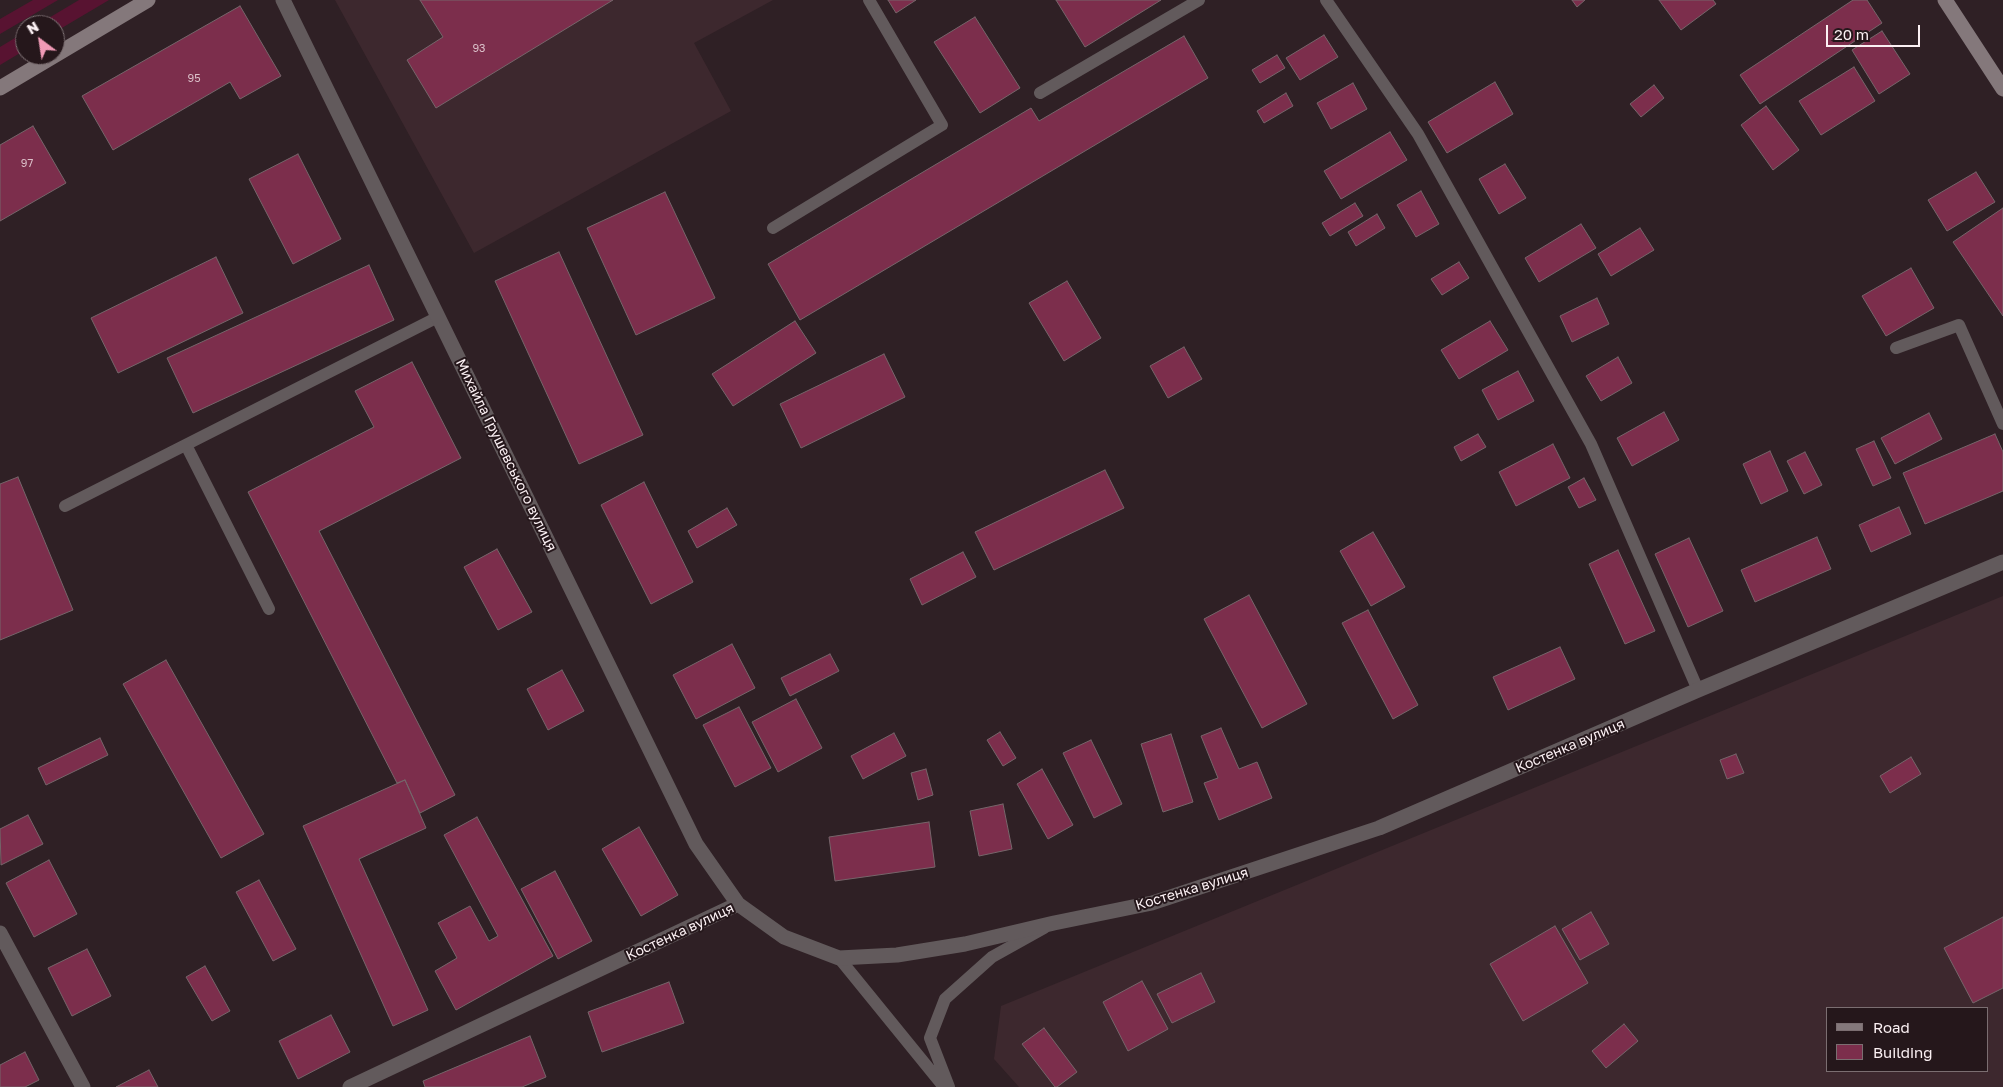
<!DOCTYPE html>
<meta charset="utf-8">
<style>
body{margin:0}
#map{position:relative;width:2003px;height:1087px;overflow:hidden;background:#2f2025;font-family:"Golos Text",sans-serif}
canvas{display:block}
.legend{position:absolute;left:1826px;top:1007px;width:162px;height:65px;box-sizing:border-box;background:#25171b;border:1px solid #7b6e71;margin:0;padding:6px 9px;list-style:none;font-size:15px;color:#fbf0f3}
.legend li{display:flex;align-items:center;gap:10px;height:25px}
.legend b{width:25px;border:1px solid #7b6e71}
.north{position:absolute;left:15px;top:15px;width:50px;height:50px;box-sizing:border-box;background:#25171b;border:1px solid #7b6e71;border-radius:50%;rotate:329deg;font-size:14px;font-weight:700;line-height:20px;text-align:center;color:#fbf0f3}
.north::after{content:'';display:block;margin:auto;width:18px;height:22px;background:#f09ab6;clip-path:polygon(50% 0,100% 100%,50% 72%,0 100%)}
.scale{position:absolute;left:1826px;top:25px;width:94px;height:22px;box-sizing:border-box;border:2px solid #fbf0f3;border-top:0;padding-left:6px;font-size:15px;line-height:18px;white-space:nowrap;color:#fbf0f3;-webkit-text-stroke:4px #25171b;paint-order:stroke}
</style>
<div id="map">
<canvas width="2003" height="1087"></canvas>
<ul class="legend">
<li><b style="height:6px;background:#84787b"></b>Road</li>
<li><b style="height:14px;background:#7c2e4c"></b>Building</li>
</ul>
<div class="north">N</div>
<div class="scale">20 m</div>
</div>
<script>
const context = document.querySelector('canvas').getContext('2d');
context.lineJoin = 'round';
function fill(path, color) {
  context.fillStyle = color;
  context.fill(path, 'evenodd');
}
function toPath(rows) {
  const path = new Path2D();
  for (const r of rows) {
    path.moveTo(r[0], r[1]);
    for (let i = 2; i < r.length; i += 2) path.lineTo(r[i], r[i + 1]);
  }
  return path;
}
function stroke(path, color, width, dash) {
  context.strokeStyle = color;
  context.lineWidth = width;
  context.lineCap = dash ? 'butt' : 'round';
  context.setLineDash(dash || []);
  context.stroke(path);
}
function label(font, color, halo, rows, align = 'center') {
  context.font = font + ' "Golos Text",sans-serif';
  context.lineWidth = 4;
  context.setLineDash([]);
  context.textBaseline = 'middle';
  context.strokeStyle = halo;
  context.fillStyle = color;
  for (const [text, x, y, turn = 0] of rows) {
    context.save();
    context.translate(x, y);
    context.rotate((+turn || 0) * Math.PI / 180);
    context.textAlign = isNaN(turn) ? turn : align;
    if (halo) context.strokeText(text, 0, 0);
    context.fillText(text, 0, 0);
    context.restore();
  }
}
const built = toPath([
 [335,0,773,0,694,43,731,111,474,253],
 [2003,596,2003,1087,1019,1087,994,1059,1001,1006],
 [1827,1008,1987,1008,1987,1071,1827,1071]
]);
const green = toPath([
 [33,0,58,0,0,34,0,19],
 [79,0,109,0,55,32,55,25,37,25],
 [25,32,25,50,0,65,0,47]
]);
const building = toPath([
 [420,0,613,0,436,108,407,60,443,37,420,0],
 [888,0,916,0,896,13,888,0],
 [1056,0,1161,0,1085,47,1056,0],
 [1572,0,1585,0,1577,7,1572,0],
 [1659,0,1713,0,1716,4,1681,30,1659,0],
 [1853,0,1867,0,1882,23,1760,104,1740,75,1853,0],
 [240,6,281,76,240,99,230,82,113,150,82,96,240,6],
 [975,17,1020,88,980,113,934,42,975,17],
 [1882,31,1910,74,1879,94,1852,50,1882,31],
 [1324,35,1338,57,1300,80,1286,58,1324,35],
 [1184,36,1208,78,800,320,768,264,1031,108,1039,121,1184,36],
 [1277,55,1285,68,1260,83,1252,70,1277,55],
 [1854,67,1875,101,1821,135,1799,101,1854,67],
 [1495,82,1513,114,1447,153,1428,122,1495,82],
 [1353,83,1367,109,1331,129,1317,103,1353,83],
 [1654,85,1664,98,1641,117,1630,104,1654,85],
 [1286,93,1293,106,1264,123,1257,111,1286,93],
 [1766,106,1799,150,1773,170,1741,125,1766,106],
 [33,126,66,183,0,221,0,145,33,126],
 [1390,132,1407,160,1341,199,1324,171,1390,132],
 [298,154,341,239,293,264,249,179,298,154],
 [1505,164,1526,198,1499,214,1479,179,1505,164],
 [1976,172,1995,202,1947,231,1928,200,1976,172],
 [1421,191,1439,224,1416,237,1397,205,1421,191],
 [665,192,715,298,636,335,587,228,665,192],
 [1355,203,1363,216,1330,236,1322,223,1355,203],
 [2003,208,2003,316,1953,242,2003,208],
 [1377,214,1385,228,1356,246,1348,232,1377,214],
 [1581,224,1596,248,1539,282,1525,258,1581,224],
 [1640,228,1654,250,1611,276,1598,254,1640,228],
 [559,252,643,435,579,464,495,281,559,252],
 [216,257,243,313,118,373,91,318,216,257],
 [1459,262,1469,278,1442,295,1431,279,1459,262],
 [369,265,394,320,193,413,167,358,369,265],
 [1911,268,1934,308,1886,336,1862,296,1911,268],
 [1067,281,1101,338,1064,361,1029,303,1067,281],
 [1597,298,1609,324,1572,342,1560,316,1597,298],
 [795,321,816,353,733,406,712,374,795,321],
 [1490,321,1508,350,1459,379,1441,350,1490,321],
 [1184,347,1202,379,1168,398,1150,366,1184,347],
 [884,354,905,397,801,448,780,404,884,354],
 [1618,357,1632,383,1601,401,1586,376,1618,357],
 [412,362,461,458,319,531,455,795,420,813,405,780,397,783,248,492,374,427,355,391,412,362],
 [1518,371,1534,401,1498,420,1482,390,1518,371],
 [1664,412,1679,440,1632,466,1617,438,1664,412],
 [1929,413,1942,439,1895,464,1881,438,1929,413],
 [1478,434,1486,447,1461,461,1454,447,1478,434],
 [1995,434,2003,452,2003,491,1925,524,1903,473,1995,434],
 [1874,441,1891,478,1873,486,1856,449,1874,441],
 [1553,444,1570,478,1516,506,1499,472,1553,444],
 [1770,451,1788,491,1761,504,1743,464,1770,451],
 [1805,452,1822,485,1804,494,1787,461,1805,452],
 [1105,470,1124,508,994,570,975,532,1105,470],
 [18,477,73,610,0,640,0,484,18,477],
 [1584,478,1596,500,1579,508,1568,487,1584,478],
 [644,482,693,582,651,604,601,505,644,482],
 [1899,507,1911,534,1871,552,1859,525,1899,507],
 [727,508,737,525,697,548,688,531,727,508],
 [1373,532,1405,587,1371,606,1340,551,1373,532],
 [1817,537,1831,569,1755,602,1741,570,1817,537],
 [1689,538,1723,611,1688,627,1655,554,1689,538],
 [497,549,532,612,498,630,464,567,497,549],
 [1618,550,1655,631,1625,644,1589,564,1618,550],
 [963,552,976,577,922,605,910,579,963,552],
 [1249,595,1307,704,1262,728,1204,619,1249,595],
 [1368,610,1418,705,1393,719,1342,623,1368,610],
 [732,644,755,688,696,719,673,675,732,644],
 [1560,647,1575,679,1508,710,1493,677,1560,647],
 [830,654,839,671,790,696,781,678,830,654],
 [166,660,264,834,221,858,123,684,166,660],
 [562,670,584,711,548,730,527,689,562,670],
 [796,699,822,748,778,772,752,722,796,699],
 [739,707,771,768,735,787,703,725,739,707],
 [1221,728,1239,769,1257,762,1272,798,1219,820,1204,783,1218,778,1201,736,1221,728],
 [1000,732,1016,758,1003,766,987,740,1000,732],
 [894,733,906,756,863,779,851,756,894,733],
 [1171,734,1193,802,1163,812,1141,744,1171,734],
 [100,738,108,755,46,785,38,768,100,738],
 [1091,740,1122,804,1094,818,1063,753,1091,740],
 [1736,754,1744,773,1727,779,1720,760,1736,754],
 [1911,757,1921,774,1890,793,1880,776,1911,757],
 [926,769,933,795,918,800,911,773,926,769],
 [1042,769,1073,825,1048,839,1017,784,1042,769],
 [405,780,426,828,359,859,428,1010,393,1026,303,826,405,780],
 [1003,804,1012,849,979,856,970,811,1003,804],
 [28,815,43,844,1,865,0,829,28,815],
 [477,817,553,956,456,1010,435,971,457,958,438,923,470,906,489,941,498,936,444,835,477,817],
 [929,822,935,867,835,881,829,837,929,822],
 [639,827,678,895,641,916,602,849,639,827],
 [49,860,77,914,34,937,6,883,49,860],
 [555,871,592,941,558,959,521,889,555,871],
 [259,880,296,949,273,961,236,892,259,880],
 [1591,912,1609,944,1580,960,1562,929,1591,912],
 [2003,917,2003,988,1973,1003,1944,948,2003,917],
 [1555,926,1588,983,1523,1021,1490,964,1555,926],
 [87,949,111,996,72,1016,48,968,87,949],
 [205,966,230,1011,212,1021,186,977,205,966],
 [1201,973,1215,1002,1172,1023,1157,994,1201,973],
 [1142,981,1168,1029,1128,1051,1103,1002,1142,981],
 [669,982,684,1023,602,1052,588,1012,669,982],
 [331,1015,350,1052,298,1079,279,1041,331,1015],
 [1624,1024,1638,1041,1606,1068,1592,1051,1624,1024],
 [1044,1028,1077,1072,1057,1087,1055,1087,1022,1044,1044,1028],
 [530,1036,546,1077,522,1087,425,1087,423,1081,530,1036],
 [25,1052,39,1080,25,1087,0,1087,0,1065,25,1052],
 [149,1070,158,1087,116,1087,149,1070]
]);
const lane = toPath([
 [1326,0,1418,134,1591,444,1698,690],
 [1040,93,1199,0],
 [773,228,942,125,869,0],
 [1896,348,1959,325,2003,424],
 [186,445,269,609],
 [65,506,438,317],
 [839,958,944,1087],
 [949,1087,930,1038,945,999,992,957,1044,928]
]);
const street = toPath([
 [283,0,696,844,738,904,784,937,839,958,897,955,965,944,1054,923,1152,903,1379,828,1698,690,2003,562],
 [0,933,83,1087],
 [350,1087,738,904]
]);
const secondary = toPath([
 [1945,0,2003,89],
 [0,88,148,0]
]);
const numberNames = [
 ["93",479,49],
 ["95",194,79],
 ["97",27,164]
];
const streetNames = [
 ["Михайла Грушевського вулиця",506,455,64],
 ["Костенка вулиця",1570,746,-23],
 ["Костенка вулиця",1192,889,-17],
 ["Костенка вулиця",680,932,-25]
];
fill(built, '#3d282e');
fill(green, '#581331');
fill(building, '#7c2e4c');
stroke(building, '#76656a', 1);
stroke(lane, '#625a5c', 12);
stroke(street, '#625a5c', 15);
stroke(secondary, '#84787b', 15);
label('11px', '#dbc0c9', null, numberNames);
label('14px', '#fbf0f3', '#25171b', streetNames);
</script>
